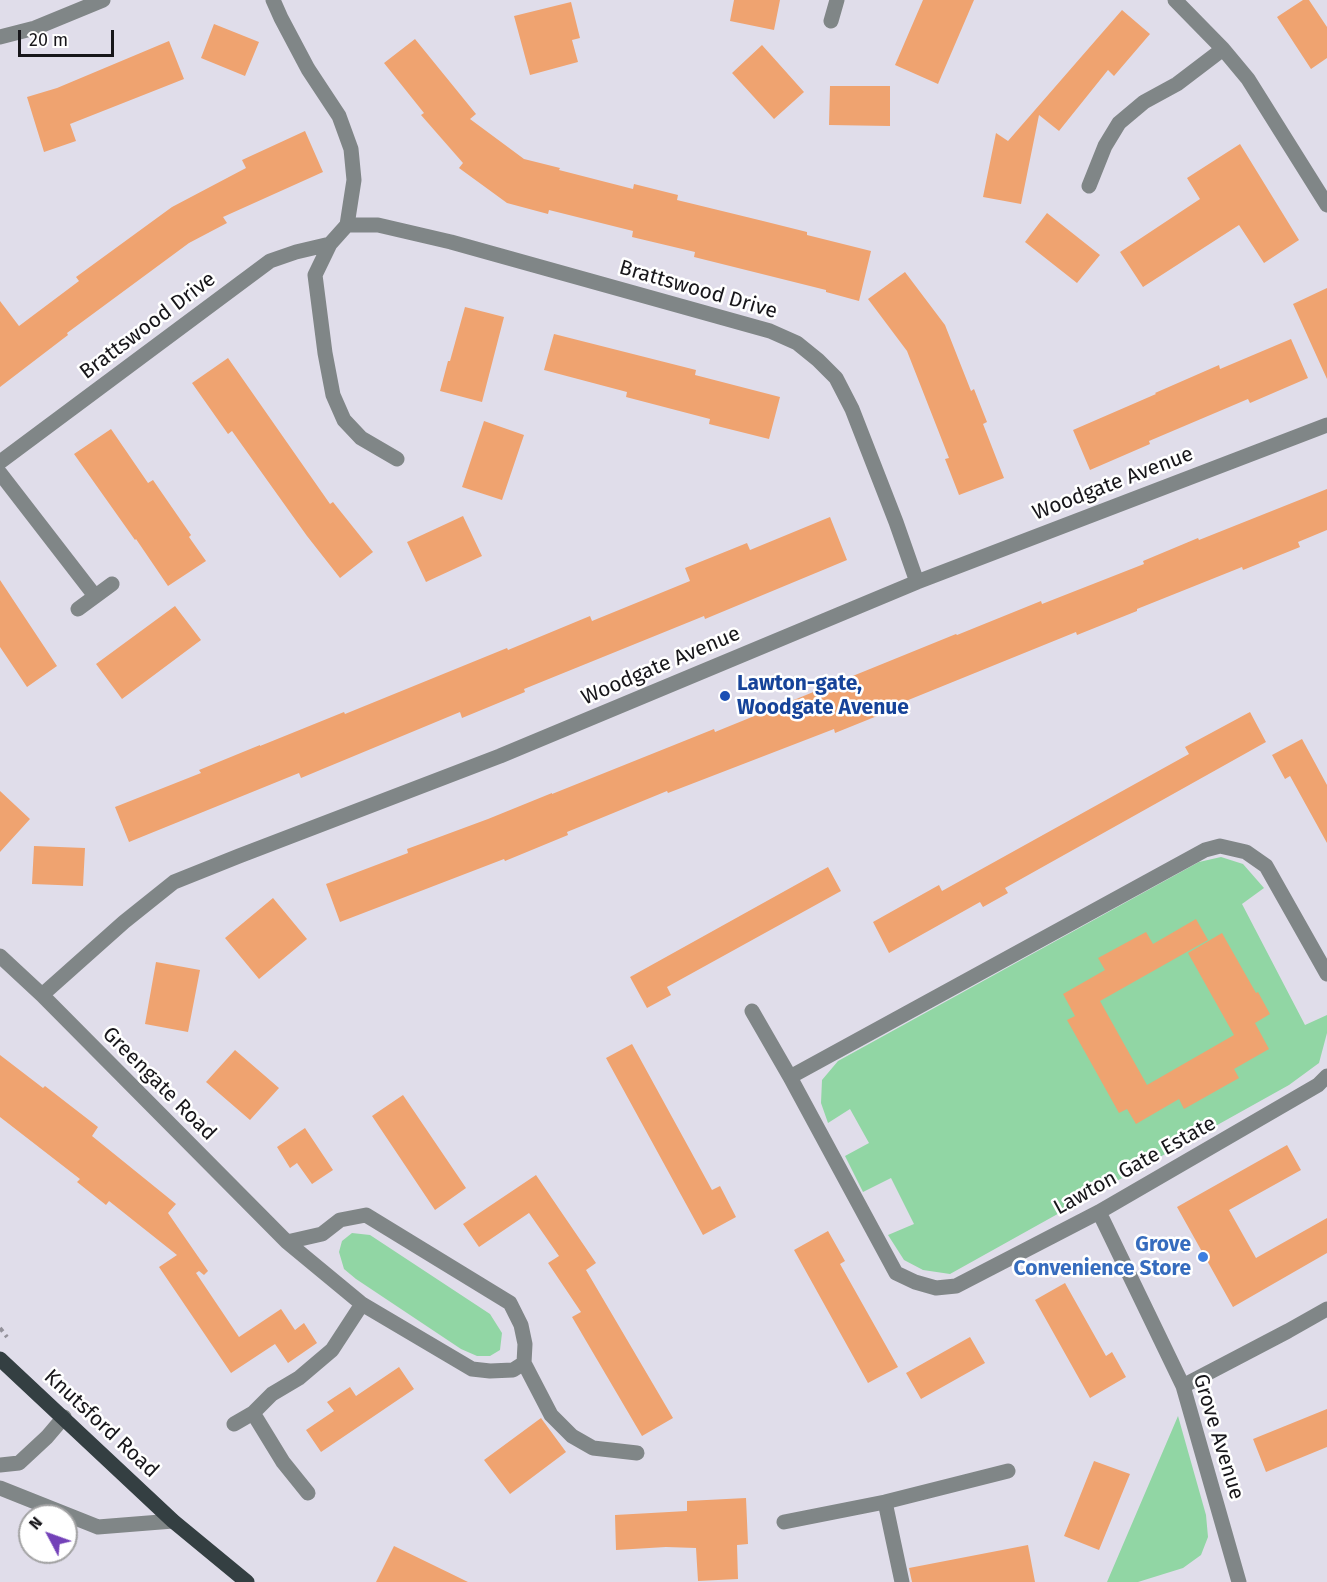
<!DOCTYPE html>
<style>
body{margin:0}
#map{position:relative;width:1327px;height:1582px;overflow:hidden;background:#e0ddea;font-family:"Fira Sans",sans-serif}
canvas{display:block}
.north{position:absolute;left:18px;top:1504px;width:60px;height:60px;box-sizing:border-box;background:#fff;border:2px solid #a2a2a3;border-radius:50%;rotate:311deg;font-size:16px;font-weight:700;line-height:24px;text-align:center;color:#17161a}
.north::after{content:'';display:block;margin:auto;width:21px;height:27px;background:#7341b8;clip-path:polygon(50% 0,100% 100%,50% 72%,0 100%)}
.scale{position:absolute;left:18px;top:30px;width:96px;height:27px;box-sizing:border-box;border:3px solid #17161a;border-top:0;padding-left:8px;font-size:18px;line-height:21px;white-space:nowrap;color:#17161a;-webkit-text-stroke:4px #fff;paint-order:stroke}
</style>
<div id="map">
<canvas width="1327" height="1582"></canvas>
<div class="north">N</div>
<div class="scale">20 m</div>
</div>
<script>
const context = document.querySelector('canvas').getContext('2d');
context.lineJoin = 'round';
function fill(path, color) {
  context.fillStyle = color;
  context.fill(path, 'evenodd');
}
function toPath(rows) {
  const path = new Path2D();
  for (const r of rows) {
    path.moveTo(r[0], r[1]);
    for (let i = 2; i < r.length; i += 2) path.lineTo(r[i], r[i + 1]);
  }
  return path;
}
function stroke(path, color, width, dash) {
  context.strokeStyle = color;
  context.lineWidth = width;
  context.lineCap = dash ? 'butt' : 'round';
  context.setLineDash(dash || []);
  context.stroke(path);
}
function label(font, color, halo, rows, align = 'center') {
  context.font = font + ' "Fira Sans",sans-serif';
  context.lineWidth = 5;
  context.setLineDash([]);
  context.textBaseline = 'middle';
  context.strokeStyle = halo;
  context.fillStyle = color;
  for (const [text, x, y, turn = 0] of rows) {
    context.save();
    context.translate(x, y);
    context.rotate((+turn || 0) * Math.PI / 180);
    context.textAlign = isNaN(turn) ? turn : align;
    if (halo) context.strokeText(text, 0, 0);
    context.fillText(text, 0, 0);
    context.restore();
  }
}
const green = toPath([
 [1221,857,1243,864,1264,888,1242,904,1305,1025,1327,1015,1327,1033,1319,1063,1289,1085,950,1274,923,1270,904,1260,888,1235,914,1224,891,1178,863,1192,845,1156,869,1143,850,1109,828,1123,821,1103,822,1080,838,1061,1199,862],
 [352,1233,370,1235,490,1314,502,1333,500,1350,490,1356,477,1356,461,1349,356,1279,344,1269,339,1252,342,1241],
 [1178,1416,1206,1515,1208,1537,1201,1555,1183,1568,1138,1582,1107,1582]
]);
const building = toPath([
 [734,0,780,0,774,30,730,21],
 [923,0,974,0,938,84,895,65],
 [1303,0,1309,0,1327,27,1327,58,1311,69,1277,17],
 [571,2,580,38,572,40,578,62,530,75,514,16],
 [1122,10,1150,34,1114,76,1108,70,1059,131,1039,115,1021,204,983,197,996,133,1008,141],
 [214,24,259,42,245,76,201,58],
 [415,39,476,114,470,119,524,159,560,168,559,170,633,189,634,184,678,195,677,200,763,221,807,232,807,235,871,251,859,301,826,292,826,290,694,257,695,252,632,237,633,231,549,210,548,214,507,203,459,168,463,163,421,115,424,113,384,63],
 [169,41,184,79,70,124,76,141,44,152,27,97,57,88],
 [762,45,804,92,774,119,732,73],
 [830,86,890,86,890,126,829,125],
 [305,131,323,172,223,217,227,223,189,243,67,333,68,335,0,387,0,301,19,326,79,281,76,277,172,207,246,168,242,160],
 [1240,144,1299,240,1264,263,1239,225,1143,287,1120,252,1200,199,1187,178],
 [1047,213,1100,255,1077,283,1025,242],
 [905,272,945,325,971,391,974,389,987,422,983,424,1004,478,959,495,945,459,949,458,907,351,868,299],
 [1327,288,1327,379,1293,304],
 [465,307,504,317,482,402,440,391,448,361,450,361],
 [554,334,696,370,695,375,780,397,769,439,709,424,710,419,626,397,627,392,544,370],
 [1291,339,1308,378,1250,403,1248,399,1149,441,1150,444,1090,470,1073,430,1156,394,1155,393,1219,365,1220,369],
 [228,358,330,504,333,502,373,552,340,578,307,536,232,431,228,434,192,383],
 [484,421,524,435,502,500,462,487],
 [111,429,148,483,153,480,191,535,189,537,206,561,168,586,136,539,135,540,74,454],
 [1327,489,1327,530,1298,542,1300,547,1243,570,1242,567,1137,609,1137,611,1077,635,1076,632,896,705,897,708,835,733,834,729,668,793,667,791,567,832,568,835,505,861,504,859,340,922,326,884,408,853,407,849,488,819,552,793,552,794,714,729,715,732,956,634,957,635,1041,601,1042,604,1144,564,1143,561,1198,538,1199,540],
 [463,516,482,556,426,582,407,542],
 [830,517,847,560,705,619,704,616,524,689,525,692,462,718,460,712,301,778,299,773,129,842,115,807,201,773,199,770,260,745,260,746,344,712,345,714,507,648,508,650,590,616,592,621,690,581,685,568,747,543,750,550],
 [0,580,57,666,27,687,0,647],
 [175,606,201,640,122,699,96,664],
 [1250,712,1266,742,1005,888,1008,893,983,907,980,902,889,953,873,922,939,885,942,891,1189,754,1185,747],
 [1302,739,1327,785,1327,843,1290,776,1285,779,1272,755],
 [0,791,30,819,0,852],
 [34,846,85,848,83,886,32,884],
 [828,867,841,891,667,987,671,995,647,1008,630,977],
 [273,898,307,939,259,979,225,938],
 [1196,919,1208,940,1100,1001,1147,1085,1234,1035,1188,953,1222,933,1256,993,1258,992,1270,1014,1255,1023,1269,1049,1234,1069,1239,1078,1184,1109,1179,1099,1136,1124,1127,1109,1119,1113,1090,1061,1067,1020,1075,1016,1063,994,1105,970,1098,958,1146,932,1153,944],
 [156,962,200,970,188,1032,145,1024],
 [632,1044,712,1190,720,1186,736,1217,703,1235,606,1058],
 [235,1050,279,1088,250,1120,206,1082],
 [0,1055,43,1088,45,1086,98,1127,92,1136,176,1204,168,1213,208,1271,204,1275,199,1271,196,1273,239,1337,281,1309,295,1330,304,1323,317,1343,288,1363,275,1344,231,1373,159,1267,177,1255,109,1201,106,1205,77,1182,80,1179,0,1117],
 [403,1095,466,1188,435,1210,372,1116],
 [305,1128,333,1170,312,1184,297,1163,290,1168,277,1147],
 [1287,1145,1301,1170,1229,1210,1256,1258,1327,1218,1327,1253,1233,1307,1177,1207],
 [536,1175,596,1263,586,1270,673,1418,642,1436,572,1317,581,1312,548,1263,559,1256,529,1213,479,1247,463,1224],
 [828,1231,845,1261,840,1264,898,1367,868,1383,794,1250],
 [1065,1283,1106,1356,1112,1352,1126,1377,1090,1398,1035,1300],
 [970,1337,985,1363,921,1399,906,1373],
 [399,1367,414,1389,321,1452,306,1430,334,1411,327,1402,350,1387,356,1396],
 [1327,1409,1327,1447,1266,1472,1253,1439],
 [541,1418,566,1452,510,1494,484,1460],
 [1094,1461,1130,1474,1099,1550,1064,1536],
 [746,1498,748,1544,737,1545,738,1579,698,1581,696,1548,666,1547,616,1550,615,1515,687,1511,687,1501],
 [1028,1545,1035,1582,912,1582,909,1568],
 [394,1546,468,1582,376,1582]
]);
const path = toPath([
 [0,1328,7,1337]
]);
const minor = toPath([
 [273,0,281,18,308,69,339,116,351,149,354,180,347,225],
 [1175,0,1223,49,1248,79,1327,205],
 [831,21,837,0],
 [0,37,35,28,103,0],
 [1089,186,1105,146,1119,123,1144,102,1177,84,1223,49],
 [347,225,378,225,451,242,770,331,797,343,818,360,836,378,852,409,896,522,917,582],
 [330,244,315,275,325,353,333,395,344,420,361,438,397,459],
 [0,462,270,261,296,252,330,244,347,225],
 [0,473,95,596],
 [78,609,112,584],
 [0,956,42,995,287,1242,362,1304,472,1369,490,1371,513,1370,524,1363,525,1344,521,1325,510,1303,366,1215,340,1220,322,1234,287,1242],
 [42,995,124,922,174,882,239,856,500,756,917,582,1327,425],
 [752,1011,790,1077,896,1273,915,1282,936,1288,956,1286,1099,1212,1318,1085,1327,1076],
 [790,1077,1205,850,1220,846,1246,852,1266,866,1327,974],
 [1099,1212,1183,1386,1239,1582],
 [524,1363,551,1415,572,1436,593,1448,637,1453],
 [1183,1386,1288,1331,1327,1309],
 [253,1413,283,1462,308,1493],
 [234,1424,253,1413,272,1394,299,1378,332,1350,362,1304],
 [0,1465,19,1463,47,1437,64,1417],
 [0,1488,98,1527,173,1521],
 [885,1502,902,1582],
 [784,1522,885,1502,1008,1471]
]);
const major = toPath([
 [0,1359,173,1521,247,1582]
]);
const markers = [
 [725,696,6,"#1a4fb4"],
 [1203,1257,6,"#3f7fe0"]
];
const streetNames = [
 ["Brattswood Drive",698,290,16],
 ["Brattswood Drive",148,326,-37],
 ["Woodgate Avenue",1113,484,-21],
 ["Woodgate Avenue",661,666,-23],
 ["Greengate Road",159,1084,45],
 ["Lawton Gate Estate",1135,1166,-29],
 ["Knutsford Road",101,1424,43],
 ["Grove Avenue",1218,1437,73]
];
const transitNames = [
 ["Lawton-gate,",737,684],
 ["Woodgate Avenue",737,708]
];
const shopNames = [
 ["Grove",1191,1245],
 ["Convenience Store",1191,1269]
];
fill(green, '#91d6a4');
fill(building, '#efa370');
stroke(path, '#94929b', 4, [4.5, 4.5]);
stroke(minor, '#808687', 15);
stroke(major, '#343f42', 15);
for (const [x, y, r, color] of markers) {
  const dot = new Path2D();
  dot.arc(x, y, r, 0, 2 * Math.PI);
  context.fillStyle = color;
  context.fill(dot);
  stroke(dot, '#fff', 2);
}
label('21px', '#17161a', '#fff', streetNames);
label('bold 21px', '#164399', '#fff', transitNames, 'left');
label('bold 21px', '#366cbe', '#fff', shopNames, 'right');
</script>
